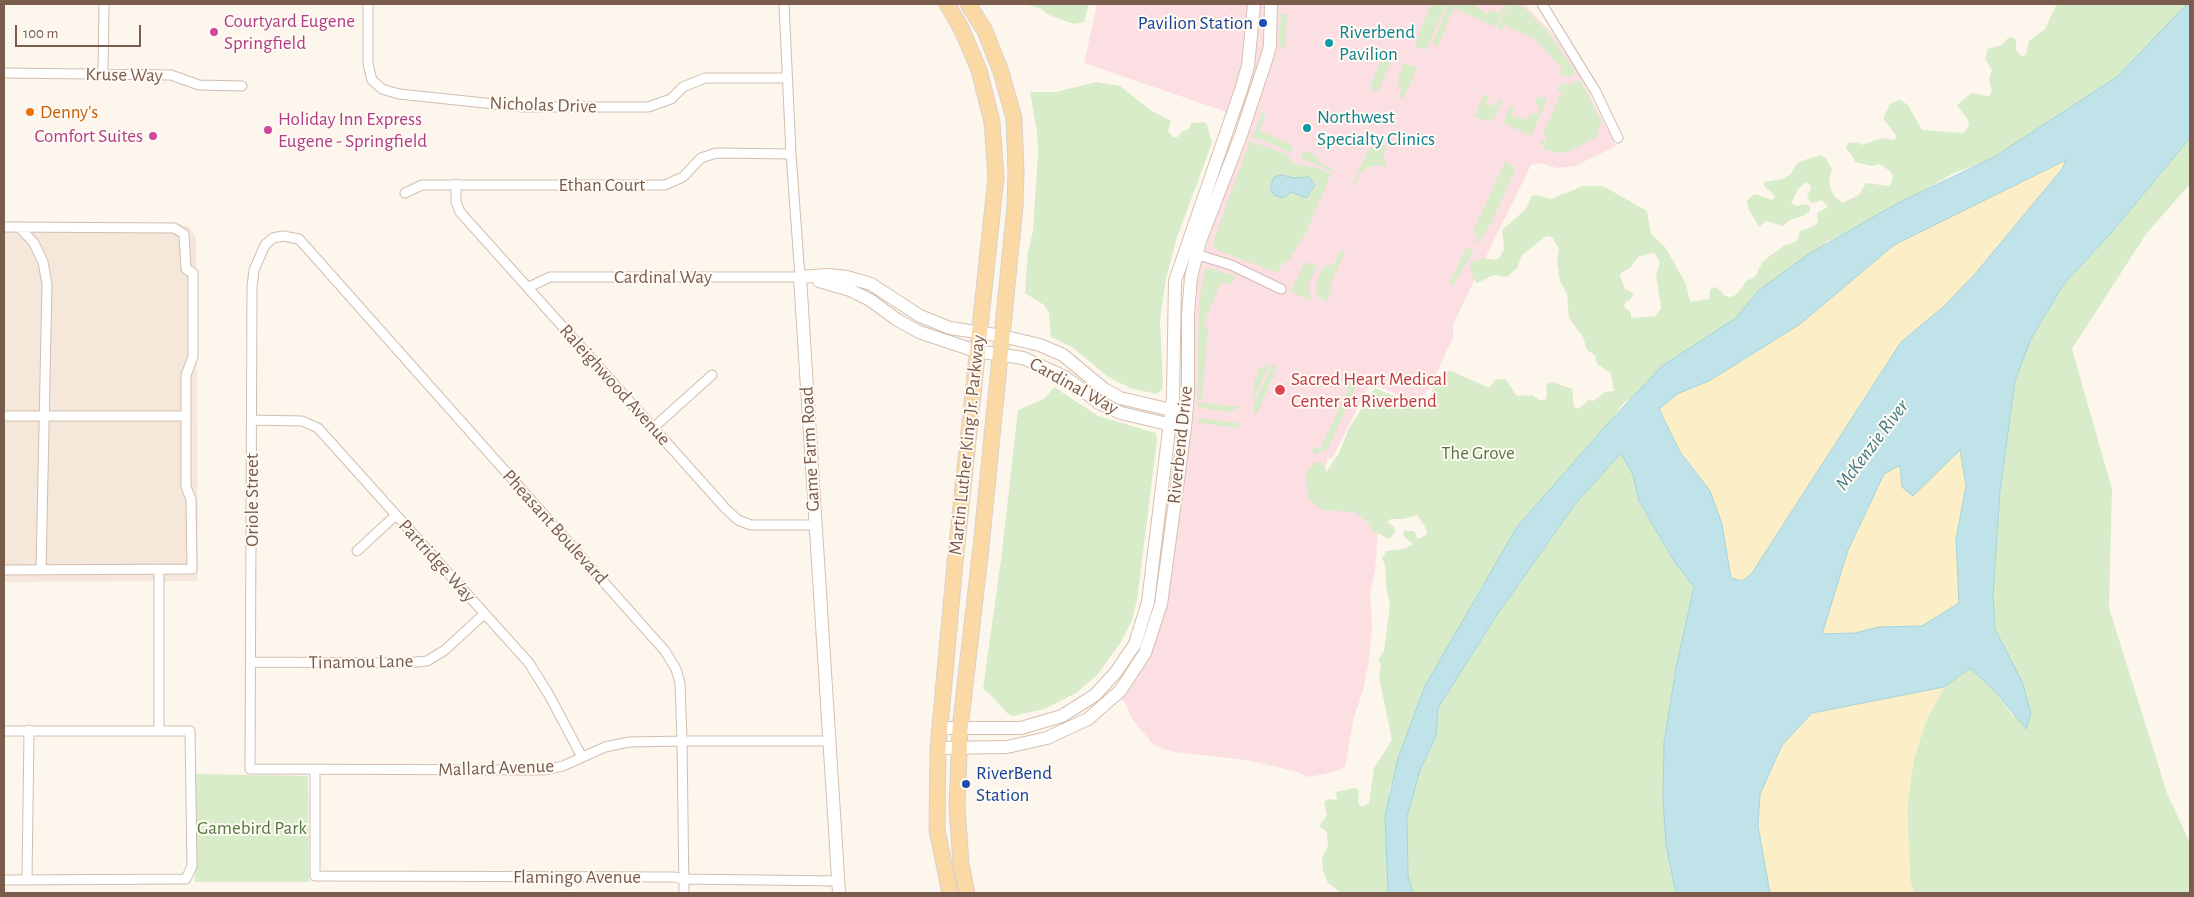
<!DOCTYPE html>
<style>
body{margin:0}
#map{position:relative;width:2194px;height:897px;overflow:hidden;background:#fdf6ec;font-family:"Alegreya Sans",sans-serif}
canvas{display:block}
.frame{position:absolute;inset:0;border:5px solid #7a5c4d;pointer-events:none}
.scale{position:absolute;left:15px;top:25px;width:126px;height:22px;box-sizing:border-box;border:2px solid #7a5c4d;border-top:0;padding-left:6px;font-size:15px;line-height:18px;white-space:nowrap;color:#7a5c4d;-webkit-text-stroke:4px #fffaf3;paint-order:stroke}
</style>
<div id="map">
<canvas width="2194" height="897"></canvas>
<div class="frame"></div>
<div class="scale">100 m</div>
</div>
<script>
const context = document.querySelector('canvas').getContext('2d');
context.lineJoin = 'round';
function fill(path, color) {
  context.fillStyle = color;
  context.fill(path, 'evenodd');
}
function toPath(rows) {
  const path = new Path2D();
  for (const r of rows) {
    path.moveTo(r[0], r[1]);
    for (let i = 2; i < r.length; i += 2) path.lineTo(r[i], r[i + 1]);
  }
  return path;
}
function stroke(path, color, width, dash) {
  context.strokeStyle = color;
  context.lineWidth = width;
  context.lineCap = dash ? 'butt' : 'round';
  context.setLineDash(dash || []);
  context.stroke(path);
}
function label(font, color, halo, rows, align = 'center') {
  context.font = font + ' "Alegreya Sans",sans-serif';
  context.lineWidth = 4;
  context.setLineDash([]);
  context.textBaseline = 'middle';
  context.strokeStyle = halo;
  context.fillStyle = color;
  for (const [text, x, y, turn = 0] of rows) {
    context.save();
    context.translate(x, y);
    context.rotate((+turn || 0) * Math.PI / 180);
    context.textAlign = isNaN(turn) ? turn : align;
    if (halo) context.strokeText(text, 0, 0);
    context.fillText(text, 0, 0);
    context.restore();
  }
}
const residential = toPath([
 [4,221,176,223,189,227,196,238,198,581,4,582]
]);
const medical = toPath([
 [1097,4,1524,4,1560,41,1575,66,1616,146,1575,166,1557,168,1539,163,1531,165,1453,324,1453,337,1430,388,1417,400,1410,400,1378,386,1368,388,1333,457,1327,460,1321,502,1379,515,1375,571,1370,593,1372,625,1369,660,1363,691,1354,717,1345,767,1334,772,1309,777,1298,772,1247,760,1175,752,1161,748,1153,744,1132,719,1126,704,1119,697,1147,658,1165,614,1193,400,1196,285,1209,236,1251,125,1221,110,1084,63]
]);
const green = toPath([
 [1025,4,1089,4,1084,22,1074,24,1049,15,1041,9],
 [1431,4,1447,4,1425,51,1417,47,1415,43],
 [1449,4,1472,4,1487,14,1492,10,1498,14,1504,7,1499,4,1513,4,1502,14,1496,27,1454,8,1437,47,1432,44],
 [1515,4,1520,4,1549,33,1576,73,1569,77,1559,74,1562,68,1535,39,1504,25,1502,30,1498,28,1503,15],
 [2059,4,2188,4,2135,65,2088,101,1997,157,1954,173,1866,223,1828,241,1747,315,1623,404,1480,589,1410,726,1389,791,1391,893,1341,893,1328,883,1323,871,1322,858,1328,845,1327,832,1319,826,1327,815,1324,802,1328,799,1337,800,1336,792,1355,788,1359,790,1358,803,1362,807,1369,803,1374,768,1392,740,1379,677,1381,665,1378,660,1384,651,1390,605,1386,587,1385,564,1382,559,1386,551,1404,549,1413,544,1403,535,1404,531,1414,531,1418,539,1426,535,1427,530,1417,515,1404,519,1391,519,1387,522,1394,527,1395,532,1389,539,1373,531,1368,523,1355,512,1322,510,1308,498,1306,474,1311,466,1315,462,1320,462,1324,465,1326,472,1339,453,1348,430,1375,388,1413,404,1431,396,1434,382,1445,370,1454,372,1489,388,1496,379,1506,380,1517,396,1532,395,1539,400,1545,400,1547,396,1546,386,1548,383,1553,382,1572,389,1574,407,1578,409,1589,400,1593,401,1605,392,1614,391,1611,373,1597,364,1595,355,1587,350,1583,337,1569,318,1567,294,1560,281,1557,262,1559,248,1552,237,1548,236,1544,238,1522,255,1517,268,1507,277,1494,275,1477,283,1474,280,1470,266,1472,262,1481,258,1496,260,1500,257,1504,249,1502,230,1526,209,1532,196,1536,195,1551,199,1583,186,1603,186,1647,211,1651,234,1665,247,1686,284,1690,302,1709,299,1710,290,1714,287,1719,289,1725,296,1730,297,1734,296,1741,289,1746,281,1755,277,1763,261,1784,246,1797,241,1800,231,1814,226,1818,222,1817,213,1828,207,1822,200,1813,203,1809,201,1807,197,1811,188,1810,184,1806,182,1799,188,1791,203,1797,206,1806,204,1810,206,1810,211,1803,216,1790,220,1783,226,1766,221,1759,227,1749,210,1747,201,1754,194,1773,200,1775,196,1764,186,1764,182,1783,179,1791,174,1798,162,1821,155,1825,157,1832,169,1829,178,1830,187,1834,196,1842,203,1859,195,1866,183,1890,186,1893,176,1891,172,1880,164,1872,166,1855,162,1854,158,1846,148,1848,143,1857,142,1862,145,1881,138,1895,140,1896,135,1884,120,1884,116,1891,103,1900,100,1908,105,1922,130,1964,133,1969,125,1968,120,1957,105,1971,93,1989,96,1992,92,1989,78,1992,70,1985,59,1988,49,2002,45,2008,38,2012,37,2016,40,2016,50,2022,57,2026,54,2029,41,2045,29,2055,7],
 [1651,253,1655,254,1660,262,1656,275,1661,308,1656,316,1631,318,1631,313,1624,306,1626,301,1630,300,1634,293,1625,289,1620,276,1622,272,1630,268,1638,257],
 [1281,14,1287,14,1285,50,1279,44],
 [1394,50,1396,51,1378,91,1372,90,1370,87,1381,60,1389,61],
 [1404,63,1417,68,1403,99,1400,98,1401,89,1397,81],
 [1580,80,1602,123,1599,127,1597,137,1568,152,1557,153,1544,149,1540,140,1545,142,1547,137,1543,134,1562,92,1557,90,1560,83,1567,85],
 [1096,82,1120,86,1150,110,1171,121,1168,131,1173,137,1178,137,1181,132,1189,129,1191,123,1204,122,1207,124,1210,136,1212,143,1176,240,1166,279,1160,320,1163,383,1162,389,1157,394,1133,389,1118,382,1107,376,1072,347,1051,337,1049,313,1044,305,1025,293,1028,252,1033,231,1038,153,1037,132,1030,92,1056,92],
 [1484,94,1489,96,1486,103,1495,107,1498,100,1502,101,1494,119,1489,122,1474,117],
 [1538,96,1547,100,1531,136,1503,123,1510,105,1514,107,1511,115,1527,120,1530,113,1537,114,1540,107,1535,103],
 [1262,112,1266,114,1259,130,1291,145,1293,150,1291,153,1263,140,1252,138],
 [2190,138,2190,184,2146,234,2072,349,2112,489,2109,608,2167,793,2190,843,2190,893,1914,893,1910,880,1907,806,1914,759,1925,723,1944,687,1970,668,1993,689,2013,716,2007,655,1995,629,1993,595,2000,491,2015,381,2031,339,2063,285,2111,233],
 [1250,141,1286,154,1295,164,1315,167,1331,174,1306,233,1287,263,1283,262,1278,273,1217,250,1212,245],
 [1381,144,1386,146,1383,155,1387,168,1379,165,1366,168,1359,174,1354,186,1352,185,1368,150],
 [1307,151,1319,157,1318,162,1335,170,1342,165,1333,172,1301,158,1302,154],
 [1505,161,1516,168,1491,223,1478,243,1475,242,1478,235,1473,232],
 [1466,247,1471,250,1475,248,1453,286,1449,284],
 [1341,250,1345,252,1330,285,1333,287,1327,302,1317,296,1315,287,1323,267,1334,264],
 [1305,262,1315,265,1318,263,1308,286,1311,300,1290,292],
 [1210,268,1235,276,1231,285,1221,282,1203,326,1208,328,1202,400,1197,400,1199,301,1205,269],
 [1270,362,1252,403,1255,377,1258,377,1258,374,1256,371],
 [1272,365,1277,367,1257,414,1254,413,1254,404],
 [1341,380,1356,386,1329,447,1325,451,1316,454,1312,451,1313,446,1320,450,1348,389],
 [1054,387,1098,416,1156,433,1157,440,1137,600,1132,620,1121,642,1098,674,1076,693,1044,709,1013,716,1008,714,992,696,983,689,1001,560,1018,410,1044,399],
 [1197,402,1240,407,1230,412,1201,408,1197,406],
 [1200,418,1238,423,1240,425,1237,428,1199,423,1197,420],
 [1621,453,1633,475,1639,501,1674,561,1694,587,1676,668,1664,743,1663,800,1666,845,1676,893,1413,893,1408,876,1407,817,1420,770,1436,736,1438,708,1496,616,1576,503],
 [196,774,308,776,309,882,195,882]
]);
const sand = toPath([
 [2066,160,2062,169,1975,274,1943,307,1901,342,1752,573,1742,581,1731,578,1729,559,1710,491,1680,452,1659,409,1677,394,1709,381,1800,324,1894,245],
 [1960,450,1966,486,1956,539,1959,603,1922,626,1879,627,1855,633,1821,634,1848,550,1884,474,1900,465,1913,496],
 [1944,687,1925,723,1914,759,1907,806,1910,880,1914,893,1827,893,1821,889,1823,893,1770,893,1758,826,1760,794,1782,745,1812,713]
]);
const water = toPath([
 [2187,4,2190,4,2190,138,2111,233,2063,285,2031,339,2015,381,2000,491,1993,595,1995,629,2023,684,2031,714,2026,729,1993,689,1970,668,1944,687,1812,713,1782,745,1760,794,1758,826,1770,893,1676,893,1666,845,1663,800,1664,743,1676,668,1694,587,1674,561,1639,501,1633,475,1621,453,1576,503,1496,616,1438,708,1436,736,1420,770,1407,817,1408,876,1413,893,1388,893,1385,816,1398,758,1425,686,1517,527,1610,421,1662,366,1736,318,1759,290,1810,253,1900,202,1994,157,2117,77,2187,4],
 [2066,160,2062,169,1975,274,1943,307,1901,342,1752,573,1742,581,1731,578,1722,524,1710,491,1680,452,1659,409,1677,394,1709,381,1800,324,1894,245,2066,160],
 [1960,450,1966,486,1956,539,1959,603,1922,626,1879,627,1855,633,1822,634,1848,550,1884,474,1900,465,1902,487,1913,496,1960,450],
 [1282,175,1294,178,1309,177,1315,185,1306,198,1291,192,1283,198,1274,195,1270,188,1274,177,1282,175]
]);
const street = toPath([
 [368,4,368,64,372,80,382,89,399,94,523,107,648,107,671,99,683,87,705,78,786,78],
 [1542,4,1596,92,1618,138],
 [4,73,171,75,199,85,242,86],
 [103,74,104,4],
 [456,184,456,202,460,212,726,509,738,520,751,525,814,525],
 [405,193,422,185,665,185,683,177,701,158,716,153,791,154],
 [4,227,174,228,184,234,186,269,193,273,193,357,186,375,186,487,191,499,192,569,4,570],
 [19,227,34,243,43,262,47,284,41,570],
 [1192,253,1231,265,1281,289],
 [529,287,550,277,800,277,791,154,784,4],
 [4,416,186,416],
 [252,420,302,421,318,428,529,663,549,695,582,757],
 [653,428,712,375],
 [357,551,396,515],
 [251,662,405,663,427,661,445,650,484,614],
 [4,731,159,731,159,569],
 [315,770,315,876,674,877,683,879,838,881],
 [4,880,186,879,192,866,190,731,159,731],
 [27,880,29,730],
 [684,893,682,741,680,683,676,669,665,651,299,239,283,236,273,238,265,245,254,270,252,287,250,769,545,770,563,766,605,747,629,742,682,741,828,741]
]);
const secondary = toPath([
 [800,277,839,893],
 [800,277,827,275,847,277,871,284,920,316,950,328,1002,336,1040,345,1063,355,1104,389,1120,398,1180,412],
 [819,281,850,290,870,300,896,319,919,332,976,351,1023,358,1065,377,1099,403,1121,413,1176,426],
 [939,728,1021,728,1062,716,1095,695,1116,672,1135,644,1148,602,1173,397,1175,281,1241,90,1248,66,1254,4],
 [938,748,1007,747,1047,738,1088,719,1120,691,1145,653,1161,604,1185,428,1188,394,1188,314,1191,277,1200,241,1241,135,1267,57,1270,46,1271,4]
]);
const primary = toPath([
 [947,4,961,28,979,70,992,122,996,177,955,563,938,748,937,830,950,893],
 [967,893,961,864,957,807,960,729,981,547,1015,206,1016,172,1014,118,1001,72,985,31,968,4]
]);
const markers = [
 [1263,23,5,"#1a4fb4"],
 [214,32,5,"#d1479c"],
 [1329,43,5,"#0f9aa8"],
 [30,112,5,"#e8710a"],
 [1307,128,5,"#0f9aa8"],
 [268,130,5,"#d1479c"],
 [153,136,5,"#d1479c"],
 [1280,390,6,"#e0444e"],
 [966,784,5,"#1a4fb4"]
];
const hotelNames = [
 ["Courtyard Eugene",224,21],
 ["Springfield",224,43],
 ["Holiday Inn Express",278,119],
 ["Eugene - Springfield",278,141],
 ["Comfort Suites",143,136,"right"]
];
const transitNames = [
 ["Pavilion Station",1253,23],
 ["RiverBend",976,773,"left"],
 ["Station",976,795,"left"]
];
const cultureNames = [
 ["Riverbend",1339,32],
 ["Pavilion",1339,54],
 ["Northwest",1317,117],
 ["Specialty Clinics",1317,139]
];
const streetNames = [
 ["Kruse Way",124,75,1],
 ["Nicholas Drive",543,105,2],
 ["Ethan Court",602,185],
 ["Cardinal Way",663,277],
 ["Raleighwood Avenue",615,385,48],
 ["Cardinal Way",1074,386,29],
 ["Martin Luther King Jr. Parkway",967,445,-84],
 ["Riverbend Drive",1180,445,-84],
 ["Game Farm Road",810,449,-93],
 ["Oriole Street",252,500,-90],
 ["Pheasant Boulevard",555,527,48],
 ["Partridge Way",437,561,48],
 ["Tinamou Lane",361,662,-1],
 ["Mallard Avenue",496,768,-2],
 ["Flamingo Avenue",577,877]
];
const foodNames = [
 ["Denny's",40,112]
];
const healthNames = [
 ["Sacred Heart Medical",1291,379],
 ["Center at Riverbend",1291,401]
];
const parkNames = [
 ["The Grove",1478,453],
 ["Gamebird Park",252,828]
];
const waterNames = [
 ["McKenzie River",1872,445,-53]
];
fill(residential, '#f5e8da');
fill(medical, '#fbdfe3');
fill(green, '#d8ecc9');
fill(sand, '#fcefc7');
fill(water, '#bfe3e8');
stroke(water, '#a5d3da', 1);
stroke(street, '#d1beb0', 11);
stroke(secondary, '#d6c0b0', 14);
stroke(primary, '#dad1cd', 17);
stroke(street, '#fff', 9);
stroke(secondary, '#fff', 12);
stroke(primary, '#fbd9a5', 15);
for (const [x, y, r, color] of markers) {
  const dot = new Path2D();
  dot.arc(x, y, r, 0, 2 * Math.PI);
  context.fillStyle = color;
  context.fill(dot);
  stroke(dot, '#fffaf3', 2);
}
label('19px', '#b23c85', '#fffaf3', hotelNames, 'left');
label('19px', '#164399', '#fffaf3', transitNames, 'right');
label('19px', '#0d838f', '#fffaf3', cultureNames, 'left');
label('19px', '#7a5c4d', '#fffaf3', streetNames);
label('19px', '#c56008', '#fffaf3', foodNames, 'left');
label('19px', '#be3a42', '#fffaf3', healthNames, 'left');
label('19px', '#537a41', '#fffaf3', parkNames);
label('italic 20px', '#437c86', '#fffaf3', waterNames);
</script>
